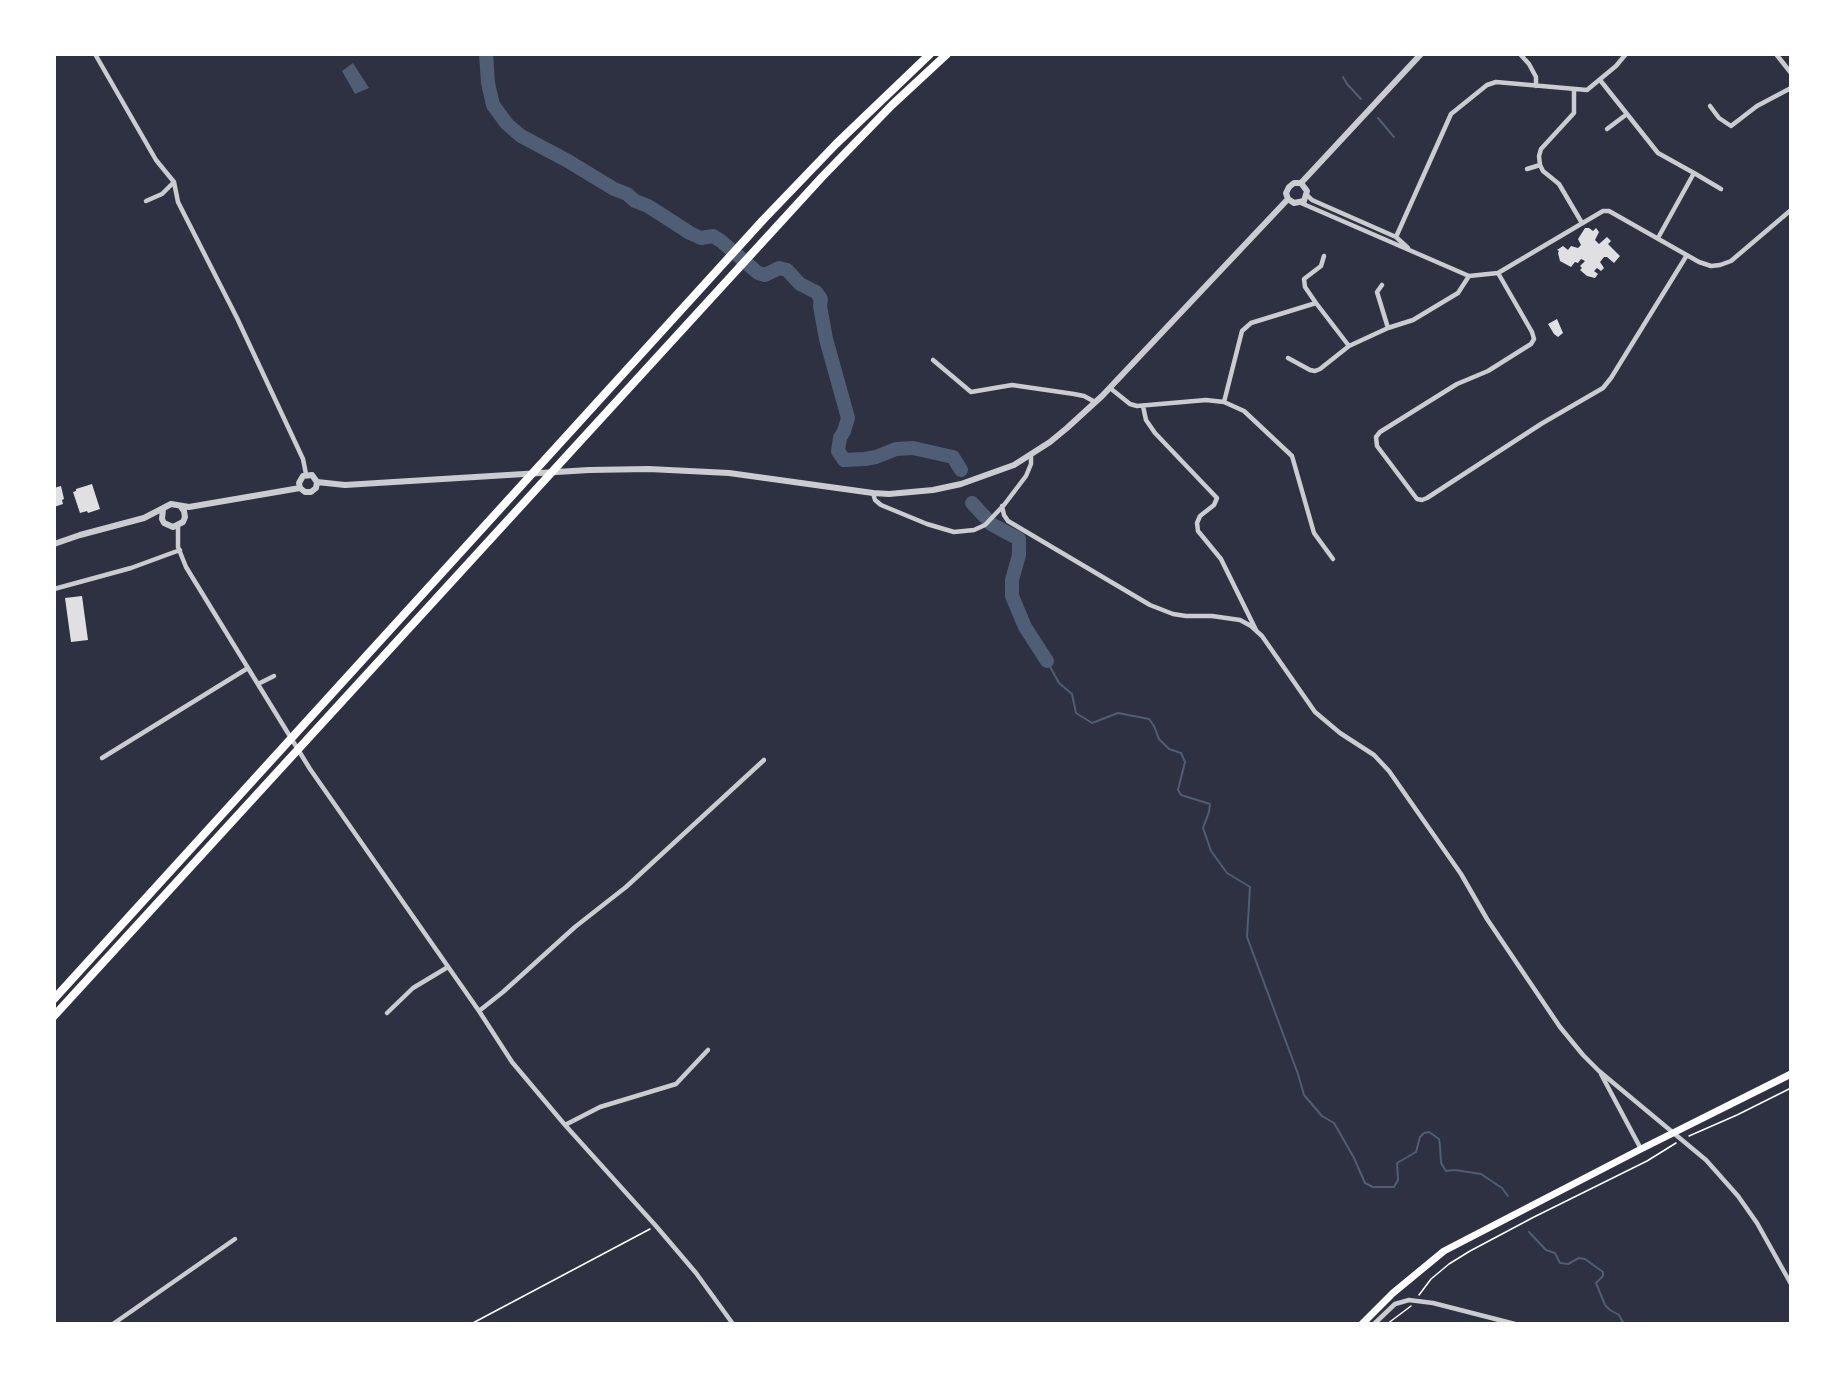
<!DOCTYPE html>
<style>
body{margin:0}
#map{position:relative;width:1845px;height:1378px;overflow:hidden;background:#2d3142;font-family:"Alegreya Sans",sans-serif}
canvas{display:block}
.frame{position:absolute;inset:0;border:56px solid #fff;pointer-events:none}
</style>
<div id="map">
<canvas width="1845" height="1378"></canvas>
<div class="frame"></div>
</div>
<script>
const context = document.querySelector('canvas').getContext('2d');
context.lineJoin = 'round';
function fill(path, color) {
  context.fillStyle = color;
  context.fill(path, 'evenodd');
}
function toPath(rows) {
  const path = new Path2D();
  for (const r of rows) {
    path.moveTo(r[0], r[1]);
    for (let i = 2; i < r.length; i += 2) path.lineTo(r[i], r[i + 1]);
  }
  return path;
}
function stroke(path, color, width, dash) {
  context.strokeStyle = color;
  context.lineWidth = width;
  context.lineCap = dash ? 'butt' : 'round';
  context.setLineDash(dash || []);
  context.stroke(path);
}
const water = toPath([
 [353,63,369,88,355,94,342,71]
]);
const stream = toPath([
 [1343,77,1347,84,1361,99],
 [1378,118,1394,137],
 [1047,661,1059,683,1072,694,1076,713,1092,723,1118,713,1149,719,1154,726,1159,739,1169,749,1181,753,1185,762,1178,790,1181,795,1210,804,1209,812,1203,828,1211,851,1227,873,1250,887,1247,937,1298,1074,1304,1095,1322,1116,1334,1123,1354,1158,1365,1183,1373,1187,1394,1187,1398,1180,1397,1163,1416,1152,1420,1137,1424,1133,1429,1132,1439,1139,1440,1146,1441,1163,1446,1171,1455,1170,1481,1174,1502,1188,1508,1196],
 [1529,1232,1546,1250,1555,1253,1560,1263,1568,1264,1579,1258,1585,1259,1603,1272,1603,1276,1596,1283,1605,1305,1610,1310,1619,1315,1624,1324]
]);
const river = toPath([
 [486,54,488,83,493,105,507,124,521,136,568,161,614,189,627,194,635,201,648,206,690,233,701,238,713,236,721,241,758,273,765,275,779,268,787,270,800,284,816,292,821,299,820,306,826,339,848,418,844,431,840,438,838,451,844,460,865,459,876,457,896,449,913,448,953,457,961,470],
 [972,503,987,519],
 [991,524,1019,539,1019,555,1012,580,1012,596,1025,627,1047,661]
]);
const building = toPath([
 [1585,228,1589,228,1593,231,1596,228,1599,232,1595,240,1599,244,1607,237,1611,241,1608,244,1620,256,1614,263,1607,257,1604,257,1600,262,1604,268,1601,271,1597,268,1594,271,1598,274,1595,278,1587,276,1580,270,1582,268,1580,266,1585,261,1581,259,1578,263,1575,262,1571,267,1560,261,1558,253,1559,251,1557,250,1563,246,1568,250,1571,246,1578,248,1581,245,1578,239],
 [1557,319,1563,333,1558,337,1554,334,1548,324],
 [92,484,100,509,88,513,87,511,80,513,73,492,76,491,76,489],
 [61,486,64,499,62,500,63,504,54,507,54,488],
 [82,596,88,640,71,642,65,598]
]);
const path = toPath([
 [1689,1136,1737,1115,1791,1088],
 [1419,1295,1431,1279,1449,1264,1470,1251,1534,1217,1647,1161,1676,1143],
 [471,1324,650,1229],
 [1387,1324,1411,1306]
]);
const minor = toPath([
 [95,54,156,160,174,182,178,202,237,318,303,459,306,474],
 [1520,54,1529,64,1536,77,1536,86],
 [1776,54,1791,73],
 [1600,80,1658,153,1694,173,1658,238],
 [1574,89,1574,113,1541,149,1539,156,1540,165,1543,171,1559,184,1582,223],
 [1710,106,1719,118,1731,126,1757,106,1791,88],
 [1607,129,1627,114],
 [1527,169,1540,165],
 [1694,173,1721,189],
 [1307,195,1312,200,1396,237,1408,248],
 [146,201,162,194,174,182],
 [1301,203,1469,276,1498,273,1603,211,1609,211,1699,262,1711,266,1720,265,1731,261,1791,210],
 [1396,237,1451,114,1487,85,1496,82,1587,90,1616,66,1626,54],
 [1498,273,1532,332,1534,339,1531,344,1488,371,1457,384,1380,432,1376,437,1377,446,1417,499,1422,500,1427,498,1541,424,1603,388,1611,378,1687,255],
 [1382,285,1377,292,1388,328],
 [1316,303,1305,287,1304,279,1321,266,1324,256],
 [1288,358,1310,370,1315,371,1320,369,1349,346,1388,328,1413,320,1458,293,1469,276],
 [933,360,971,392,1012,385,1074,394,1084,396,1095,402],
 [1110,388,1130,404,1137,406,1206,400,1224,402,1244,411,1292,456,1314,533,1333,559],
 [1224,402,1242,331,1251,323,1316,303,1349,346],
 [1143,406,1146,420,1155,433,1217,498,1214,505,1200,516,1197,523,1198,531,1221,559,1256,630],
 [873,493,875,500,881,505,927,524,954,532,974,530,985,525,1004,505,1026,476,1031,464,1031,455],
 [1002,506,1004,515,1008,521,1150,605,1173,614,1186,616,1212,616,1240,620,1251,626,1262,636,1315,712,1340,733,1374,755,1389,771,1461,874,1487,919,1560,1027,1583,1055,1599,1071,1706,1160,1738,1196,1757,1223,1791,1284],
 [178,526,178,547,186,567,310,769,479,1011,512,1062,565,1125,656,1226,696,1273,733,1324],
 [54,589,131,568,180,550],
 [258,684,274,676],
 [102,758,248,668],
 [479,1011,503,992,575,927,626,887,764,760],
 [387,1013,413,988,448,967],
 [1601,1074,1641,1149],
 [565,1125,600,1107,676,1084,708,1050],
 [113,1324,235,1239],
 [1374,1324,1395,1304,1409,1300,1433,1303,1515,1324]
]);
const tertiary = toPath([
 [1301,183,1421,54],
 [1288,199,1294,203,1304,201,1307,191,1301,183],
 [1288,199,1286,193,1289,187,1294,183,1301,183],
 [317,482,345,485,589,470,649,469,729,473,873,493,889,494,933,490,961,484,1014,465,1050,442,1067,428,1102,396,1288,199],
 [300,488,299,483,303,476,312,475,317,482],
 [300,488,305,492,311,492,316,488,317,482],
 [163,509,162,519,164,523,173,527,183,522,185,517,184,511,181,507],
 [54,544,80,535,144,518,171,504,189,507,300,488]
]);
const secondary = toPath([
 [1362,1324,1393,1293,1444,1251,1641,1149,1791,1074]
]);
const trunk = toPath([
 [54,999,763,220,836,144,930,54],
 [54,1016,822,177,892,105,947,54]
]);
fill(water, '#4f5d75');
stroke(stream, '#4f5d75', 2);
stroke(river, '#4f5d75', 14);
fill(building, '#e0e0e3');
stroke(path, '#fff', 1.5);
stroke(minor, '#caccd0', 4.5);
stroke(tertiary, '#caccd0', 6);
stroke(secondary, '#fff', 7);
stroke(trunk, '#fff', 8);
</script>
